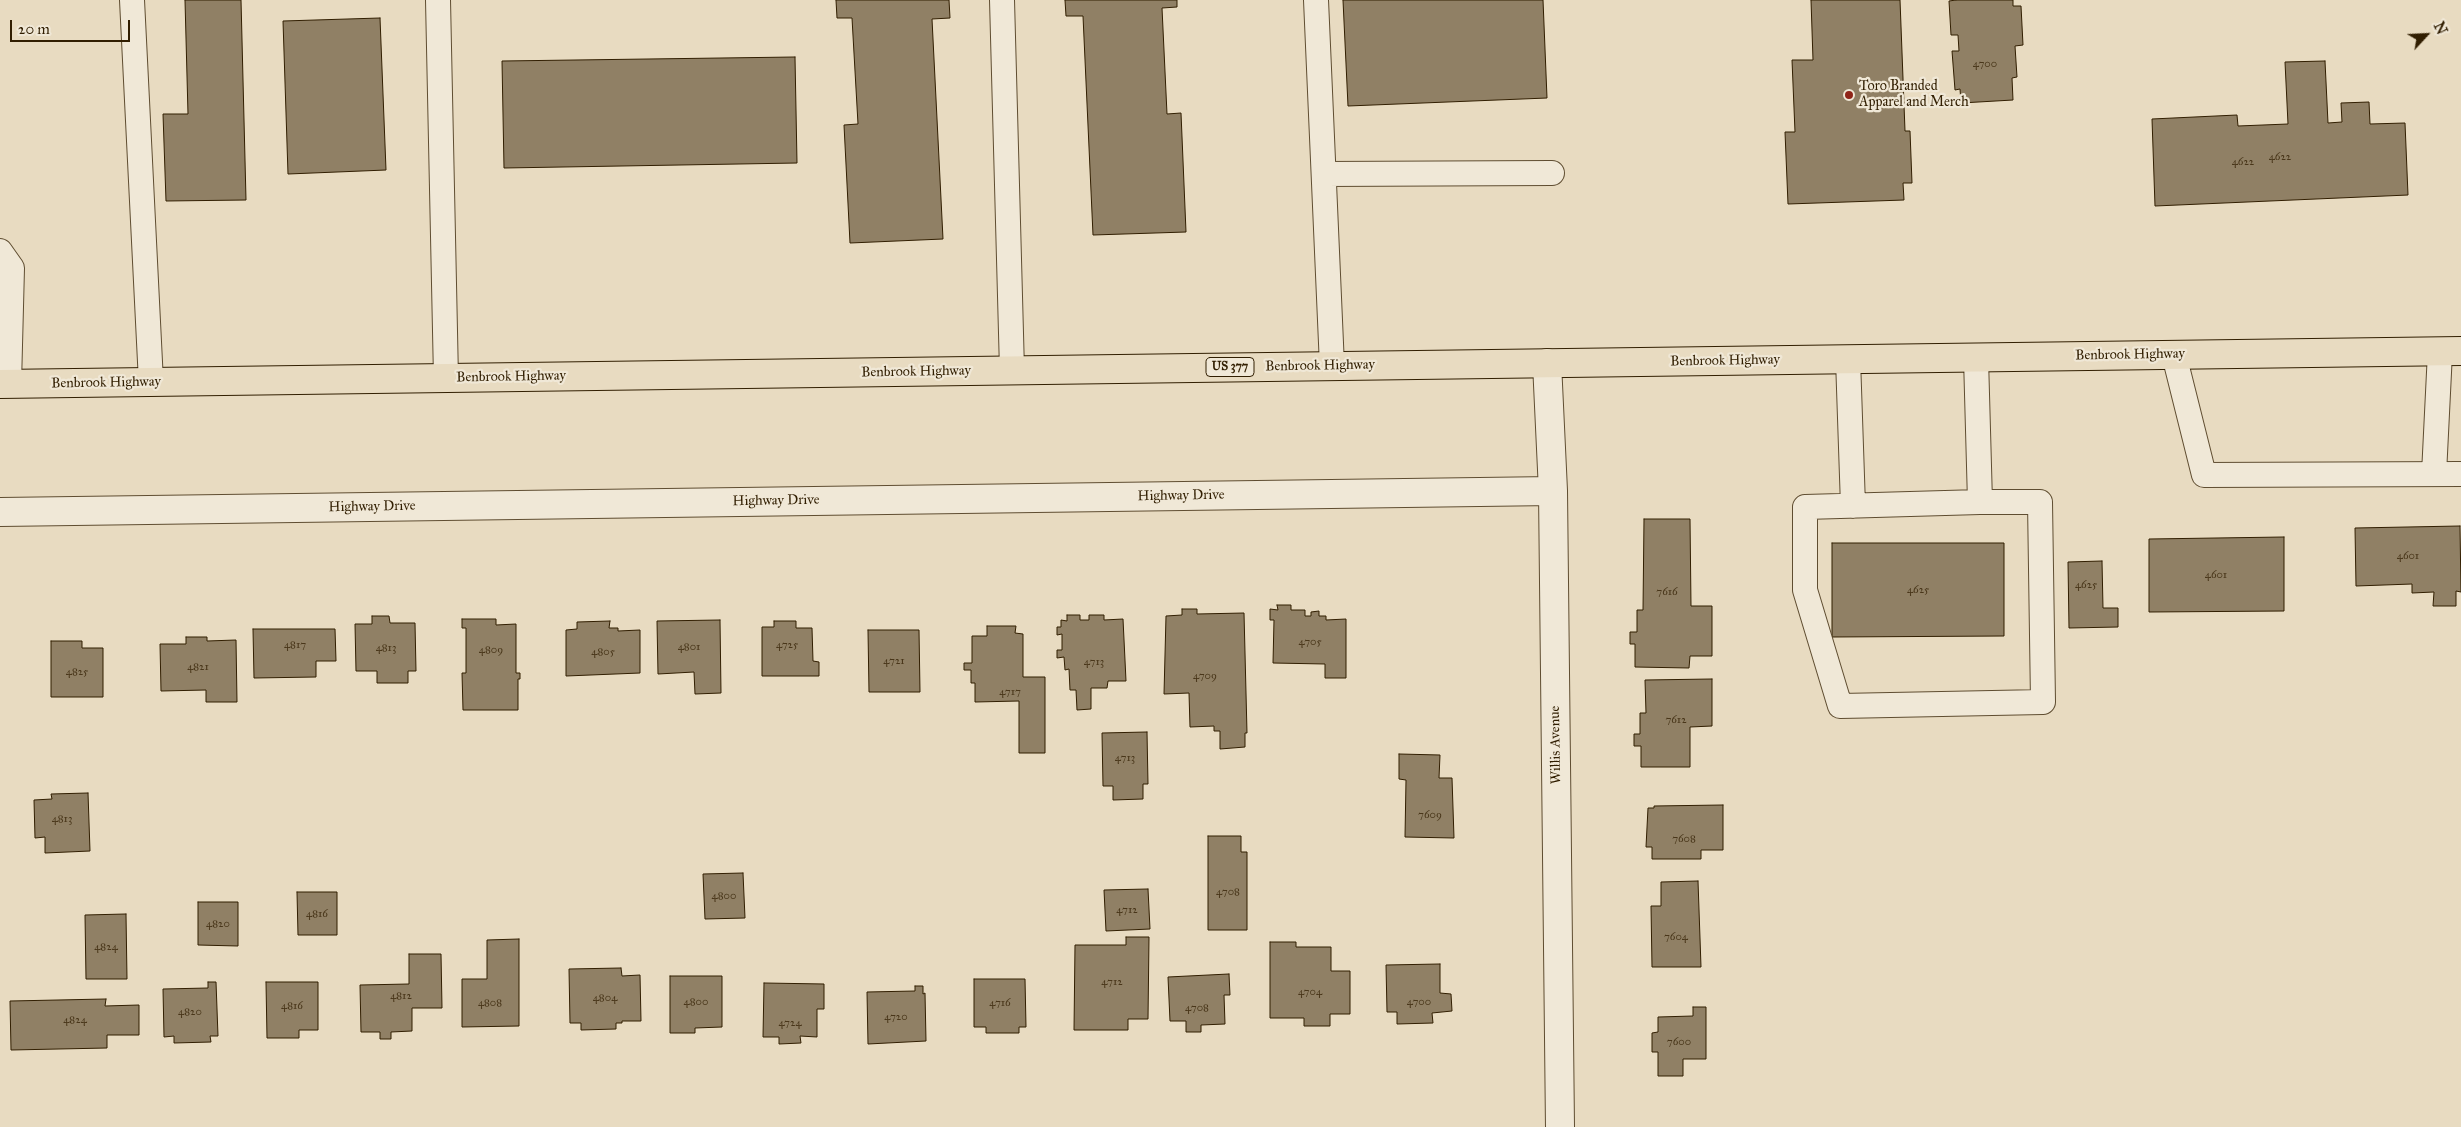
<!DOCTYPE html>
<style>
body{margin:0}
#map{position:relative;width:2461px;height:1127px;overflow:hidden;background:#e8dbc1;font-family:"IM FELL Great Primer",serif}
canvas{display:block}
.north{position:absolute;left:2401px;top:10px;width:50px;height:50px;-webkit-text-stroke:4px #f0e8d7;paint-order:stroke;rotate:65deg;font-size:14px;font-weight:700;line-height:20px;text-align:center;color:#311e01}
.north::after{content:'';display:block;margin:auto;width:18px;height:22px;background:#311e01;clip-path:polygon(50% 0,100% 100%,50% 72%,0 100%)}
.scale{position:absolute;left:10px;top:20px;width:120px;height:22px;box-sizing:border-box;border:2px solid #311e01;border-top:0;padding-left:6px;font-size:15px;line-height:18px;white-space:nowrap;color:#311e01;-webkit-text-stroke:4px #f0e8d7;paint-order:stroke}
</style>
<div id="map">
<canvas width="2461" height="1127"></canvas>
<div class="north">N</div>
<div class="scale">20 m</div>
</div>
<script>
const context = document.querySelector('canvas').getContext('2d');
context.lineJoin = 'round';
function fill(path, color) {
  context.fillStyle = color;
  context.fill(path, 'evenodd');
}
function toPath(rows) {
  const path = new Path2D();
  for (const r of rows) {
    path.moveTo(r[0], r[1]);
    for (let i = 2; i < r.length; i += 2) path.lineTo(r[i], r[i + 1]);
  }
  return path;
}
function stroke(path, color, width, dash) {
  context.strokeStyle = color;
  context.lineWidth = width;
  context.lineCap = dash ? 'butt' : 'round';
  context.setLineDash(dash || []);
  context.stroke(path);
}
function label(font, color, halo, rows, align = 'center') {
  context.font = font + ' "IM FELL Great Primer",serif';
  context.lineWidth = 4.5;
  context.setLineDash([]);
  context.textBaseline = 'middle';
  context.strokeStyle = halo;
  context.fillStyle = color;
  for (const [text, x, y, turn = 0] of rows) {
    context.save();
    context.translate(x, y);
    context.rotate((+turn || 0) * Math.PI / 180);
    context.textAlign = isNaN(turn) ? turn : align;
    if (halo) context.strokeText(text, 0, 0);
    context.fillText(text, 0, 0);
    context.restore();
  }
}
const building = toPath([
 [185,0,241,0,246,200,166,201,163,114,188,114,185,0],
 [836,0,949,0,950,18,932,19,943,239,850,243,844,125,858,124,852,18,837,18,836,0],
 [1065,0,1177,0,1177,7,1162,8,1167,114,1181,113,1186,232,1093,235,1083,16,1066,16,1065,0],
 [1343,0,1543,0,1547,98,1348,106,1343,0],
 [1811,0,1900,0,1905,131,1910,131,1912,183,1903,183,1904,200,1788,204,1785,132,1795,132,1792,60,1813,60,1811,0],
 [1956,0,2013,0,2013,6,2021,6,2023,45,2015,46,2017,77,2012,78,2013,100,1961,103,1960,89,1955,90,1952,51,1959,51,1958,35,1951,35,1949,1,1956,0],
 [380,18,386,170,288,174,283,21,380,18],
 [795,57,797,163,504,168,502,61,795,57],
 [2325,61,2328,123,2342,122,2341,103,2369,102,2370,124,2405,123,2408,195,2155,206,2152,119,2237,115,2238,126,2288,124,2285,62,2325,61],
 [1644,519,1690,519,1691,606,1712,606,1712,656,1690,656,1689,668,1635,667,1635,644,1630,644,1630,632,1637,632,1637,610,1643,610,1644,519],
 [2460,526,2461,592,2456,591,2456,606,2433,606,2434,592,2412,593,2412,584,2356,586,2355,528,2460,526],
 [2284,537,2284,611,2149,612,2149,539,2284,537],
 [1832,543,2004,543,2004,636,1832,637,1832,543],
 [2102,561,2103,608,2118,608,2118,627,2069,628,2068,562,2102,561],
 [1277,605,1291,605,1291,610,1305,610,1305,616,1311,616,1311,612,1319,611,1319,616,1326,616,1326,620,1346,619,1346,678,1325,678,1325,664,1273,663,1274,620,1270,620,1270,609,1278,610,1277,605],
 [1182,609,1197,609,1197,614,1244,613,1247,733,1245,733,1245,747,1220,749,1220,731,1214,731,1214,726,1190,727,1189,693,1164,694,1166,616,1182,615,1182,609],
 [1067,615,1080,615,1080,620,1089,620,1089,615,1104,615,1104,620,1123,619,1126,681,1108,681,1107,688,1091,688,1091,709,1077,710,1076,690,1070,690,1069,669,1065,670,1064,657,1057,658,1057,650,1062,650,1062,634,1057,635,1057,627,1061,627,1061,620,1067,621,1067,615],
 [372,616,389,616,390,623,415,623,416,671,408,671,408,683,377,683,377,671,356,671,355,624,372,624,372,616],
 [462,619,496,619,496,625,516,624,516,673,520,673,520,679,518,679,518,710,463,710,462,673,466,673,466,628,462,628,462,619],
 [720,620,721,693,695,694,694,672,658,674,657,621,720,620],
 [610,621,609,628,618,628,618,631,640,630,640,673,566,676,566,630,577,629,577,622,610,621],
 [774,621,796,621,796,628,812,628,813,661,819,662,819,676,762,676,762,627,774,627,774,621],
 [987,626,1016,626,1015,633,1023,634,1023,677,1045,677,1045,753,1019,753,1019,701,975,702,975,683,971,683,971,670,964,670,964,663,972,663,972,636,987,636,987,626],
 [253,629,335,629,336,661,316,661,316,677,254,678,253,629],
 [868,630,919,630,920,692,869,692,868,630],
 [186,637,207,637,207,641,236,640,237,702,206,702,206,690,161,691,160,644,186,644,186,637],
 [51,641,82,641,82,648,103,648,103,697,51,697,51,641],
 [1712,679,1712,726,1690,727,1690,767,1641,767,1641,746,1634,746,1634,734,1640,734,1640,713,1646,713,1645,680,1712,679],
 [1147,732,1148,784,1143,784,1143,799,1113,800,1113,786,1103,786,1102,733,1147,732],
 [1399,754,1440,755,1439,778,1452,778,1454,838,1405,837,1406,780,1399,779,1399,754],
 [88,793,90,851,45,853,45,837,35,838,34,800,52,799,51,794,88,793],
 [1723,805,1723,850,1701,850,1701,859,1652,859,1652,847,1646,847,1648,808,1654,808,1654,806,1723,805],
 [1208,836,1241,836,1241,852,1247,852,1247,930,1208,930,1208,836],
 [743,873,745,918,705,919,703,874,743,873],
 [1698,881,1701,967,1652,967,1651,906,1661,906,1661,882,1698,881],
 [1148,889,1150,929,1106,931,1104,890,1148,889],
 [297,892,337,892,337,935,298,935,297,892],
 [198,902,238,902,238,946,198,945,198,902],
 [126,914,127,979,86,979,85,915,126,914],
 [1126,937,1149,937,1148,1019,1128,1019,1128,1030,1074,1030,1075,945,1126,945,1126,937],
 [519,939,519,1026,462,1027,462,979,487,979,487,940,519,939],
 [1270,942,1296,942,1296,947,1331,947,1331,971,1350,971,1350,1014,1330,1014,1330,1026,1304,1026,1304,1018,1270,1018,1270,942],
 [409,954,441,954,442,1008,412,1008,412,1031,391,1032,391,1039,380,1039,380,1032,361,1032,360,985,409,984,409,954],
 [1440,964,1440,993,1451,994,1452,1011,1432,1013,1433,1023,1397,1024,1397,1012,1387,1012,1386,965,1440,964],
 [621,968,622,976,640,975,641,1021,622,1021,622,1023,616,1023,616,1029,581,1030,581,1023,570,1023,569,969,621,968],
 [1229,974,1230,995,1224,995,1225,1024,1201,1025,1201,1032,1186,1032,1186,1021,1170,1021,1168,977,1229,974],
 [670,976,722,976,722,1027,695,1028,695,1033,670,1033,670,976],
 [974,979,1025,979,1026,1027,1019,1027,1019,1033,986,1033,986,1027,974,1027,974,979],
 [208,982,216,982,218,1036,210,1036,211,1042,174,1043,174,1036,164,1037,163,989,208,988,208,982],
 [266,982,318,982,318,1030,299,1030,299,1038,267,1038,266,982],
 [764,983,824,984,824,1009,817,1009,817,1037,800,1036,801,1043,779,1044,779,1037,763,1037,764,983],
 [915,986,923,986,923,994,925,993,926,1041,868,1044,867,992,915,991,915,986],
 [106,999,105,1006,139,1005,139,1035,107,1035,107,1048,11,1050,10,1001,106,999],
 [1693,1007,1706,1007,1706,1059,1683,1059,1683,1076,1658,1076,1658,1052,1652,1052,1652,1033,1658,1032,1658,1017,1693,1016,1693,1007]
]);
const service = toPath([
 [132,0,151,382],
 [438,0,446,378],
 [1002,0,1012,370],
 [1316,0,1332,366],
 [1324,174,1552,173],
 [0,251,12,268,9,384],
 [2174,355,2204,475,2461,474],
 [1976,358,1980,502,2040,502,2043,702,1840,706,1805,590,1805,507,1980,502],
 [1848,359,1853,506],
 [2434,474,2440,352]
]);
const minor = toPath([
 [1547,363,1553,491,1560,1127],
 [0,512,1553,491]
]);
const primary = toPath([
 [0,384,2461,351]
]);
const markers = [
 [1849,95,5,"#8f2418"]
];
const numberNames = [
 ["4700",1985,64],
 ["4622",2280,157],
 ["4622",2243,162],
 ["4601",2408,556],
 ["4601",2216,575],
 ["4625",2086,585],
 ["4625",1918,590],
 ["7616",1667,592],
 ["4705",1310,642],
 ["4817",295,645],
 ["4725",787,645],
 ["4801",689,647],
 ["4813",386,648],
 ["4809",491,650],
 ["4805",603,652],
 ["4721",894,661],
 ["4713",1094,662],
 ["4821",198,667],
 ["4825",77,672],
 ["4709",1205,676],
 ["4717",1010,692],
 ["7612",1676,720],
 ["4713",1125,758],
 ["7609",1430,815],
 ["4813",62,819],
 ["7608",1684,839],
 ["4708",1228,892],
 ["4800",724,896],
 ["4712",1127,910],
 ["4816",317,914],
 ["4820",218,924],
 ["7604",1676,937],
 ["4824",106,947],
 ["4712",1112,982],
 ["4704",1310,992],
 ["4812",401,996],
 ["4804",605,998],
 ["4800",696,1002],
 ["4700",1419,1002],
 ["4808",490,1003],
 ["4716",1000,1003],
 ["4816",292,1006],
 ["4708",1197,1008],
 ["4820",190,1012],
 ["4720",896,1017],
 ["4824",75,1020],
 ["4724",790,1023],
 ["7600",1679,1042]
];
const shields = [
 [1230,367,48]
];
const shieldNames = [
 ["US 377",1230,367]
];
const poiNames = [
 ["Toro Branded",1859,87],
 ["Apparel and Merch",1859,103]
];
const streetNames = [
 ["Benbrook Highway",2130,355,-1],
 ["Benbrook Highway",1725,361,-1],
 ["Benbrook Highway",1320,366,-1],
 ["Benbrook Highway",916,372,-1],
 ["Benbrook Highway",511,377,-1],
 ["Benbrook Highway",106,383,-1],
 ["Highway Drive",1181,496,-1],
 ["Highway Drive",776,501,-1],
 ["Highway Drive",372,507,-1],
 ["Willis Avenue",1556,745,-91]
];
fill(building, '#908065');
stroke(building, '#311e01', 1);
stroke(service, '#5f4d31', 26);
stroke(minor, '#5f4d31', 30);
stroke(primary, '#311e01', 30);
stroke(service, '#f0e8d7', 24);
stroke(minor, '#f0e8d7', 28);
stroke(primary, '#e8dbc1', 28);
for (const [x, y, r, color] of markers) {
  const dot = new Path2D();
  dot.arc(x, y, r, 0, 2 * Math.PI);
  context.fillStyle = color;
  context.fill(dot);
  stroke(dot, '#f0e8d7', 2);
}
label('11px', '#49361a', null, numberNames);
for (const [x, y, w] of shields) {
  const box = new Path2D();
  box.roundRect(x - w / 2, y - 9.5, w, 19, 4);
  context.fillStyle = '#f0e8d7';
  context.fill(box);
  stroke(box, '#311e01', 1);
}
label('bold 12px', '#311e01', null, shieldNames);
label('14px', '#311e01', '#f0e8d7', poiNames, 'left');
label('14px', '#311e01', '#f0e8d7', streetNames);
</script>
